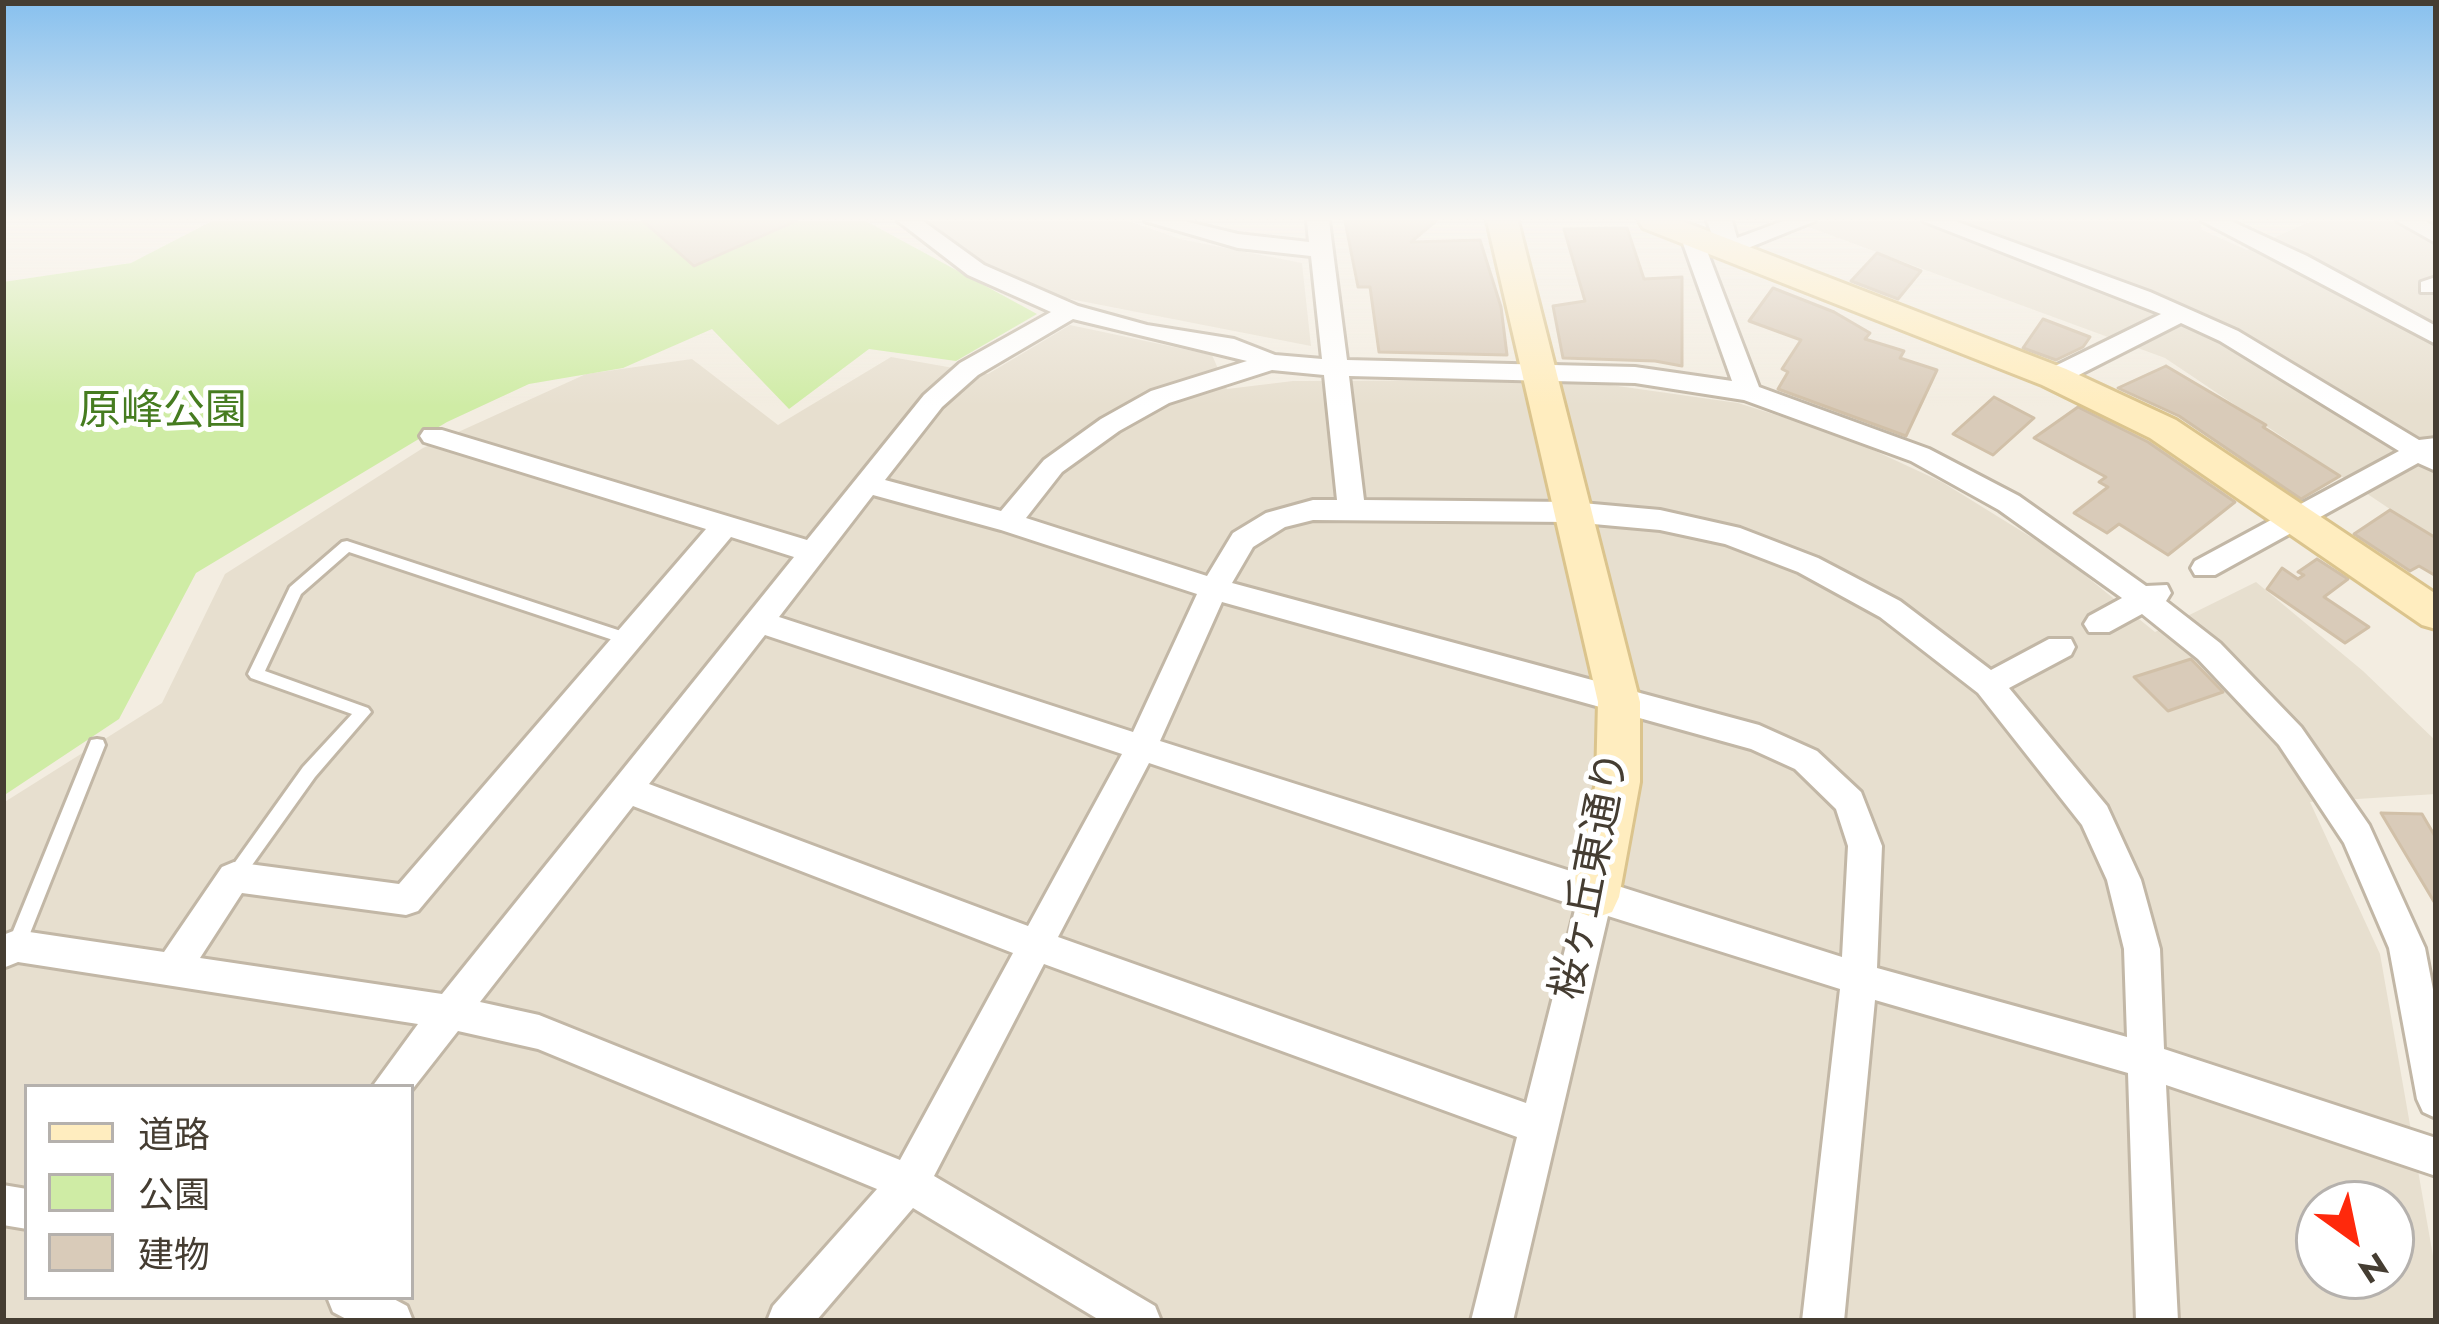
<!DOCTYPE html>
<meta charset="utf-8">
<style>
body{margin:0}
#map{position:relative;width:2439px;height:1324px;overflow:hidden;background:#f3ede1;font-family:Jost,"Noto Sans JP",sans-serif}
canvas{display:block}
.frame{position:absolute;inset:0;border:6px solid #453d32;pointer-events:none}
.legend{position:absolute;left:24px;top:1084px;width:390px;height:216px;box-sizing:border-box;background:#fff;border:3px solid #b5b1ad;margin:0;padding:15px 21px;list-style:none;font-size:36px;color:#453d32}
.legend li{display:flex;align-items:center;gap:24px;height:60px}
.legend b{width:60px;border:3px solid #b5b1ad}
.north{position:absolute;left:2295px;top:1180px;width:120px;height:120px;box-sizing:border-box;background:#fff;border:3px solid #b5b1ad;border-radius:50%;rotate:147deg;font-size:33px;font-weight:700;line-height:48px;text-align:center;color:#453d32}
.north::after{content:'';display:block;margin:auto;width:42px;height:54px;background:#ff290c;clip-path:polygon(50% 0,100% 100%,50% 72%,0 100%)}
</style>
<div id="map">
<canvas width="2439" height="1324"></canvas>
<div class="frame"></div>
<ul class="legend">
<li><b style="height:15px;background:#ffedbf"></b>道路</li>
<li><b style="height:33px;background:#cfeca5"></b>公園</li>
<li><b style="height:33px;background:#d9cbb9"></b>建物</li>
</ul>
<div class="north">N</div>
</div>
<script>
const context = document.querySelector('canvas').getContext('2d');
context.lineJoin = 'round';
function fill(path, color) {
  context.fillStyle = color;
  context.fill(path, 'evenodd');
}
function toPath(rows) {
  const path = new Path2D();
  for (const r of rows) {
    path.moveTo(r[0], r[1]);
    for (let i = 2; i < r.length; i += 2) path.lineTo(r[i], r[i + 1]);
  }
  return path;
}
function stroke(path, color, width, dash) {
  context.strokeStyle = color;
  context.lineWidth = width;
  context.lineCap = dash ? 'butt' : 'round';
  context.setLineDash(dash || []);
  context.stroke(path);
}
function label(font, color, halo, rows, align = 'center') {
  context.font = font + ' Jost,"Noto Sans JP",sans-serif';
  context.lineWidth = 10;
  context.setLineDash([]);
  context.textBaseline = 'middle';
  context.strokeStyle = halo;
  context.fillStyle = color;
  for (const [text, x, y, turn = 0] of rows) {
    context.save();
    context.translate(x, y);
    context.rotate((+turn || 0) * Math.PI / 180);
    context.textAlign = isNaN(turn) ? turn : align;
    if (halo) context.strokeText(text, 0, 0);
    context.fillText(text, 0, 0);
    context.restore();
  }
}
const residential = toPath([
 [912,221,1129,221,1180,239,1302,263,1311,346,1060,297,982,263],
 [1792,221,2200,221,2202,230,2247,250,2311,221,2436,221,2436,540,2165,358],
 [1070,325,1212,355,1227,389,1293,381,1575,380,1738,403,1843,436,1942,482,2060,555,2155,632,2256,582,2363,671,2436,741,2436,794,2310,802,2380,954,2436,1273,2436,1321,3,1321,3,803,162,703,225,574,423,448,586,374,692,359,778,425,891,357,988,374],
 [27,1087,411,1087,411,1297,27,1297],
 [2319,1204,2391,1204,2391,1276,2319,1276]
]);
const green = toPath([
 [212,221,866,221,1037,314,956,361,869,349,789,409,712,329,623,368,529,384,447,422,196,573,119,719,3,796,3,282,131,263]
]);
const building = toPath([
 [643,221,796,221,694,266,643,221],
 [1345,221,1436,221,1411,242,1480,240,1501,307,1507,355,1379,352,1370,287,1358,287,1345,221],
 [1627,228,1644,279,1682,277,1682,366,1655,361,1563,358,1553,306,1585,301,1564,229,1627,228],
 [1877,253,1921,271,1898,299,1851,281,1877,253],
 [1773,288,1834,312,1870,333,1865,339,1904,351,1900,358,1937,370,1906,436,1778,389,1788,372,1782,369,1801,340,1749,321,1773,288],
 [2043,319,2090,337,2083,347,2056,360,2023,348,2043,319],
 [2166,366,2266,425,2263,427,2340,476,2301,499,2179,416,2118,388,2166,366],
 [1994,397,2034,418,1993,455,1953,434,1994,397],
 [2078,407,2148,442,2235,502,2168,555,2119,524,2107,533,2074,513,2108,487,2099,482,2106,477,2034,438,2078,407],
 [2390,510,2436,538,2436,576,2419,566,2410,571,2354,534,2390,510],
 [2317,559,2348,579,2324,597,2369,627,2345,643,2267,589,2282,568,2298,579,2304,575,2298,572,2317,559],
 [2191,659,2223,692,2168,711,2134,677,2191,659],
 [2381,813,2422,814,2436,838,2436,905,2381,813]
]);
const lane = toPath([
 [347,541,630,634,632,638,625,644,349,552,301,594,265,671,368,708,371,712,315,777,240,882,234,884,228,882,226,877,228,872,303,767,352,714,251,678,248,674,290,587,342,542,347,541],
 [97,739,103,740,105,745,25,946,22,952,16,954,10,952,7,946,89,745,91,740,97,739]
]);
const street = toPath([
 [898,221,923,221,984,265,1078,306,1147,325,1234,339,1275,355,1322,359,1311,256,1238,248,1145,221,1184,221,1238,234,1309,242,1307,221,1329,221,1347,360,1635,367,1732,381,1680,235,1691,228,1699,230,1759,387,1929,449,2019,496,2146,586,2167,585,2171,593,2166,601,2220,643,2301,727,2369,825,2425,948,2436,1005,2436,1118,2423,1112,2417,1099,2389,948,2344,843,2279,745,2198,659,2142,614,2109,632,2089,632,2084,624,2089,616,2122,598,1999,510,1911,461,1744,400,1635,383,1349,376,1364,500,1571,502,1660,510,1740,528,1818,558,1900,601,1991,670,2049,639,2071,639,2075,647,2071,655,2009,688,2107,806,2141,880,2160,949,2164,1049,2436,1138,2436,1176,2166,1085,2178,1321,2136,1321,2128,1073,1875,1000,1844,1321,1802,1321,1840,989,1608,916,1513,1321,1471,1321,1517,1137,1044,964,934,1176,1155,1306,1161,1321,1101,1321,913,1208,816,1321,767,1321,773,1306,877,1189,538,1049,458,1031,411,1091,411,1087,372,1087,418,1024,18,962,3,968,3,935,16,930,164,952,222,867,234,862,399,884,706,529,424,442,420,436,424,430,442,430,807,540,924,395,960,363,1051,312,968,275,898,221],
 [1073,319,1247,361,1151,391,1101,419,1044,460,1001,511,885,480,942,407,978,375,1073,319],
 [1272,370,1324,375,1337,500,1313,500,1266,513,1233,533,1207,576,1026,518,1062,472,1119,431,1169,403,1272,370],
 [873,495,1001,530,1197,594,1133,732,779,617,873,495],
 [1313,520,1571,522,1660,530,1725,544,1798,572,1880,617,1978,693,2082,825,2107,880,2124,949,2127,1037,1877,968,1882,846,1861,792,1817,751,1759,725,1232,583,1253,547,1285,527,1313,520],
 [731,537,794,557,442,994,200,958,242,893,406,915,418,911,731,537],
 [1222,602,1751,749,1795,769,1836,809,1848,846,1842,957,1160,741,1222,602],
 [765,635,1122,754,1028,926,649,784,765,635],
 [1149,763,1576,906,1526,1103,1058,937,1149,763],
 [633,806,1013,953,900,1160,539,1015,480,1002,633,806],
 [1707,221,1732,221,1737,238,1783,221,1815,221,1728,256,1717,249,1707,221],
 [1923,221,1955,221,2150,292,2238,331,2419,440,2436,438,2436,471,2418,463,2215,575,2195,575,2191,568,2195,561,2399,451,2220,341,2181,323,2063,383,2045,383,2042,377,2045,371,2161,314,1923,221],
 [2202,221,2231,221,2307,256,2436,326,2436,344,2202,221],
 [2397,221,2425,221,2436,227,2436,243,2397,221],
 [2436,277,2436,292,2421,292,2421,282,2436,277],
 [3,1185,27,1189,27,1229,3,1225,3,1185],
 [327,1297,390,1297,407,1306,413,1321,350,1321,333,1312,327,1297]
]);
const secondary = toPath([
 [1487,221,1518,221,1640,702,1640,782,1619,897,1612,912,1595,918,1578,912,1571,897,1596,782,1598,702,1487,221],
 [1639,221,1682,221,2066,369,2176,420,2436,594,2436,629,2422,625,2150,438,2042,385,1643,228,1639,221]
]);
const parkNames = [
 ["原峰公園",163,414]
];
const streetNames = [
 ["桜ヶ丘東通り",1593,876,-79]
];
fill(residential, '#e7dfcf');
fill(green, '#cfeca5');
fill(building, '#d9cbb9');
stroke(building, '#d1c0a8', 3);
stroke(lane, '#c2b7a6', 6);
stroke(street, '#c2b7a6', 6);
stroke(secondary, '#dbc48d', 6);
fill(lane, '#fff');
fill(street, '#fff');
fill(secondary, '#ffedbf');
const sky = context.createLinearGradient(0, 0, 0, 406);
sky.addColorStop(0, '#87c0ee');
sky.addColorStop(0.54, '#faf7f2');
sky.addColorStop(1, '#faf7f200');
context.fillStyle = sky;
context.fillRect(0, 0, 2439, 406);
label('42px', '#467c20', '#fff', parkNames);
label('42px', '#453d32', '#fff', streetNames);
</script>
